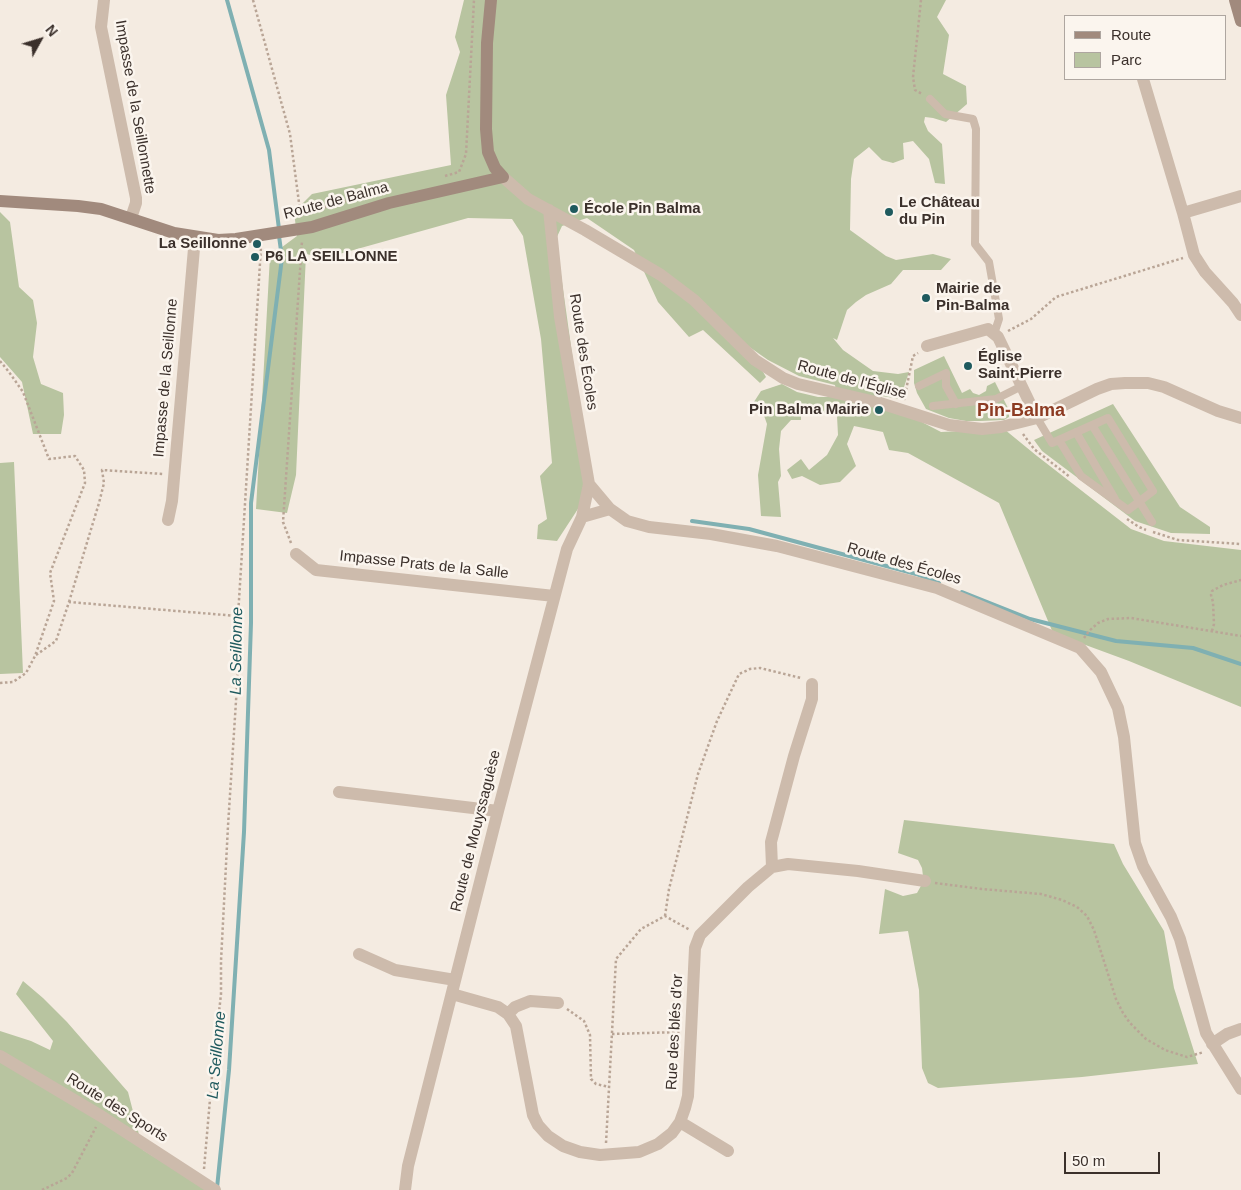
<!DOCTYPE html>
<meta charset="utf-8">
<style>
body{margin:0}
#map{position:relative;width:1241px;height:1190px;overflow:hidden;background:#f4ebe1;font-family:Arial,sans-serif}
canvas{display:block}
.legend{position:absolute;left:1064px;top:15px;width:162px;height:65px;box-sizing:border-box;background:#fbf5ee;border:1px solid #aea6a0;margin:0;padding:6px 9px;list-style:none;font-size:15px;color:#3b302b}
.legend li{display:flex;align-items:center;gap:10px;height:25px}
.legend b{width:25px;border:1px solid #aea6a0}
.north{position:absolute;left:15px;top:15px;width:50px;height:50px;-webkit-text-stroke:4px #fbf5ee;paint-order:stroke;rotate:51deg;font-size:14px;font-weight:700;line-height:20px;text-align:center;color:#3b302b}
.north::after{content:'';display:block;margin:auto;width:18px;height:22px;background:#3b302b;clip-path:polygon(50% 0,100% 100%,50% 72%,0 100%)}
.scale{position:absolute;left:1064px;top:1152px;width:96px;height:22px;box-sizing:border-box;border:2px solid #3b302b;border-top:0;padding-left:6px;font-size:15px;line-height:18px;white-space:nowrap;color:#3b302b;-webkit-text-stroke:4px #fbf5ee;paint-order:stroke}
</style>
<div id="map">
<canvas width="1241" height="1190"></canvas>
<ul class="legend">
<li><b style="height:6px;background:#a18a7d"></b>Route</li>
<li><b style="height:14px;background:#b8c4a0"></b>Parc</li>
</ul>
<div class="north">N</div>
<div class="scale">50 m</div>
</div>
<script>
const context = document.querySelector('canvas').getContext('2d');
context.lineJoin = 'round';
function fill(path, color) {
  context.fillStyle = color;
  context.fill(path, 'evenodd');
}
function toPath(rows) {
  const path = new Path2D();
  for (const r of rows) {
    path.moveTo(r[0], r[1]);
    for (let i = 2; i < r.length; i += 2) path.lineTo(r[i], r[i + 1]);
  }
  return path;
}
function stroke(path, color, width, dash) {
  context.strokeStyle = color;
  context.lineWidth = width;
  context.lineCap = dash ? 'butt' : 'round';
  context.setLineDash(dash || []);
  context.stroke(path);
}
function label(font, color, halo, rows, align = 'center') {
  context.font = font + ' Arial,sans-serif';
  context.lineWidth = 5;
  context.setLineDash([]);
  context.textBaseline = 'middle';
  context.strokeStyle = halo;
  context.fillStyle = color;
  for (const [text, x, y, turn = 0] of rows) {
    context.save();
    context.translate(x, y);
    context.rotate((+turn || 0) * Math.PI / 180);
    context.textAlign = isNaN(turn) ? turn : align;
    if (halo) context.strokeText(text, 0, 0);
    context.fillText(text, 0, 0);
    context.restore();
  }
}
const green = toPath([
 [464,0,946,0,937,17,949,35,943,74,966,86,967,104,946,122,933,118,925,117,924,122,928,131,942,144,945,184,935,183,929,159,913,141,903,143,904,159,893,163,882,160,869,147,854,159,851,179,850,230,886,256,896,260,933,254,951,259,941,270,903,270,891,284,866,295,856,302,847,310,837,340,833,338,843,350,873,371,898,374,909,372,900,399,882,396,881,407,916,419,941,432,1004,429,1037,456,1131,529,1164,541,1241,550,1241,707,1129,661,1053,633,999,503,908,453,889,450,883,432,854,426,847,444,856,466,840,482,820,485,802,476,792,479,787,470,801,459,809,470,827,455,838,435,837,416,801,407,801,420,791,420,781,431,779,449,781,476,778,482,781,517,761,516,758,475,767,424,762,410,750,408,761,391,782,384,797,392,818,397,837,397,835,385,799,376,768,360,748,346,766,377,760,383,703,330,689,337,658,302,634,250,587,218,562,226,556,239,591,489,557,541,537,539,538,525,547,519,540,476,552,463,541,339,523,236,512,219,468,218,325,258,306,254,296,475,287,513,256,509,270,256,297,236,294,212,312,194,451,165,446,95,460,52,455,37],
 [0,212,10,222,19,287,33,300,37,323,33,357,41,384,63,393,64,415,61,434,33,434,22,382,0,357],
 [944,356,962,393,970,389,973,393,979,395,986,391,987,386,995,382,1009,410,1009,417,1004,420,980,421,966,421,949,418,926,409,917,393,914,383,914,370],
 [1113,404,1180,507,1210,527,1210,534,1171,533,1135,521,1042,451,1034,440],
 [14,462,23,673,0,674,0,463],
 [904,820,1114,844,1123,864,1164,931,1174,988,1198,1064,1082,1077,938,1088,928,1083,922,1068,919,990,908,931,879,934,885,889,903,896,917,893,922,884,923,876,922,868,918,860,898,853],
 [23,981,43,998,67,1022,128,1092,143,1150,208,1190,0,1190,0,1031,31,1041,50,1050,53,1041,16,994]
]);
const stream = toPath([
 [227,0,269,150,279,229],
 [692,521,749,529,916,574,939,583],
 [962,592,1030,619,1116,641,1193,648,1241,664],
 [217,1188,229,1070,244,832,251,623,251,503,282,258,279,236]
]);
const path = toPath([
 [253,0,290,134,301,218],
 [921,0,913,77,915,90,922,94],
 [445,176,459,172,466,154,474,0],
 [300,214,357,198],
 [1008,331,1031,319,1056,297,1183,258],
 [0,361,9,372,23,392,49,459,75,456,84,470,85,483,50,573,54,601,35,656,26,673,13,682,0,683],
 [904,400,913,356,918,353],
 [1023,434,1034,449,1070,477],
 [1127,519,1139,527,1146,530],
 [1153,532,1178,540,1241,544],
 [291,543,283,522,302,241],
 [69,602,99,503,104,483,102,470,163,474],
 [1212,631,1214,624,1213,602,1211,595,1212,591,1223,585,1241,580],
 [1084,638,1089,631,1098,623,1108,619,1131,618,1241,636],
 [36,655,56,641,69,602,237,616],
 [935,883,982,889,1041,894,1062,900,1077,907,1087,916,1094,930,1116,999,1123,1013,1130,1023,1146,1039,1165,1050,1187,1057,1204,1052],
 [665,916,669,889,698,774,717,721,739,674,750,669,760,668,801,678],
 [567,1009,584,1021,590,1035,591,1079,596,1084,609,1087],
 [612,1034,680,1032],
 [606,1143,616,959,641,929,665,916,690,930],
 [204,1169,212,1076,221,994,221,961,228,826,238,670,238,616,261,247],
 [42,1190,67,1178,72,1173,96,1127]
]);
const lane = toPath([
 [930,99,945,114,973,119,976,129,975,244,989,262,999,319,994,334],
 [919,386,946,373,946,386,956,404],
 [933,406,996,399,1022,386],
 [1037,418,1052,443,1108,418,1153,491,1128,510,1081,476,1059,440],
 [1092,425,1152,522],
 [1076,432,1115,499]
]);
const street = toPath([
 [104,0,101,27,136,198,136,203,131,218],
 [1143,79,1183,213],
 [503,177,528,199,585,230,661,275,694,300,755,360,783,378,798,384,880,403,949,425,982,429,1001,427,1037,418,1097,389,1111,384,1125,383,1148,383,1164,387,1218,411,1241,418],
 [1241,196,1183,213,1194,255,1205,272,1233,303,1241,315],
 [549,210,560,317,589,484,610,509,627,521,649,527,711,534,777,546,937,588,1080,648,1101,672,1118,708,1124,737,1135,843,1143,866,1171,917,1180,939,1206,1033,1241,1089],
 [927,346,988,329,998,337,1037,418],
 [582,517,610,509],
 [168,520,172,501,195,237],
 [296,554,316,570,554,596],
 [339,792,498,811],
 [772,867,771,842,794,756,812,699,812,684],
 [359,954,395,970,455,980],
 [452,994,498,1007,508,1014,516,1026,533,1115,538,1125,548,1136,563,1146,580,1152,600,1155,639,1152,658,1144,672,1133,680,1122,685,1108,688,1096,695,948,700,935,748,887,772,867,788,864,858,871,925,881],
 [508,1014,515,1007,530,1001,558,1003],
 [1212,1044,1227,1034,1241,1029],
 [0,1056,101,1116,215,1190],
 [680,1122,728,1151],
 [405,1190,408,1166,498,811,567,549,582,517,589,484]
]);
const secondary = toPath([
 [1235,0,1241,21],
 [0,201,78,206,101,209,174,233,218,240,236,239,312,227,389,203,503,177,495,168,488,152,486,129,487,43,491,0]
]);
const markers = [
 [574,209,5,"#1f5a5e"],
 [889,212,5,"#1f5a5e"],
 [257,244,5,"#1f5a5e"],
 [255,257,5,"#1f5a5e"],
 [926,298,5,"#1f5a5e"],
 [968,366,5,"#1f5a5e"],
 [879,410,5,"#1f5a5e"]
];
const streetNames = [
 ["Impasse de la Seillonnette",135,107,80],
 ["Route de Balma",336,201,-15],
 ["Route des Écoles",583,352,81],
 ["Impasse de la Seillonne",166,378,-85],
 ["Route de l'Église",852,380,15],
 ["Route des Écoles",904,564,16],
 ["Impasse Prats de la Salle",424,565,6],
 ["Route de Mouyssaguèse",476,831,-76],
 ["Rue des blés d'or",675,1032,-87],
 ["Route des Sports",117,1108,32]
];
const poiNames = [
 ["Le Château",899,203],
 ["du Pin",899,220],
 ["École Pin Balma",584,209],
 ["La Seillonne",247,244,"right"],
 ["P6 LA SEILLONNE",265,257],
 ["Mairie de",936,289],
 ["Pin-Balma",936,306],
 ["Église",978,357],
 ["Saint-Pierre",978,374],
 ["Pin Balma Mairie",869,410,"right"]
];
const waterNames = [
 ["La Seillonne",237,651,-89],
 ["La Seillonne",217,1055,-85]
];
const quarterNames = [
 ["Pin-Balma",1021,411]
];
fill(green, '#b8c4a0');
stroke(stream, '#7fb0b2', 4);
stroke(path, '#b9a596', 2.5, [2.5, 2.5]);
stroke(lane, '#cdbbac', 8);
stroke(street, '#cdbbac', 12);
stroke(secondary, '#a18a7d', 12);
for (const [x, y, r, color] of markers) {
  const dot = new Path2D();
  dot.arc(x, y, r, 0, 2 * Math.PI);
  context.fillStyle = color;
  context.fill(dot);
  stroke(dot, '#fbf5ee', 2);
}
label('15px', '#3b302b', '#fbf5ee', streetNames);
label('bold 15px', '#3b302b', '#fbf5ee', poiNames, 'left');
label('italic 16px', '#1f5a5e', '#fbf5ee', waterNames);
label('bold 18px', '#8c3b22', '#fbf5ee', quarterNames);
</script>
